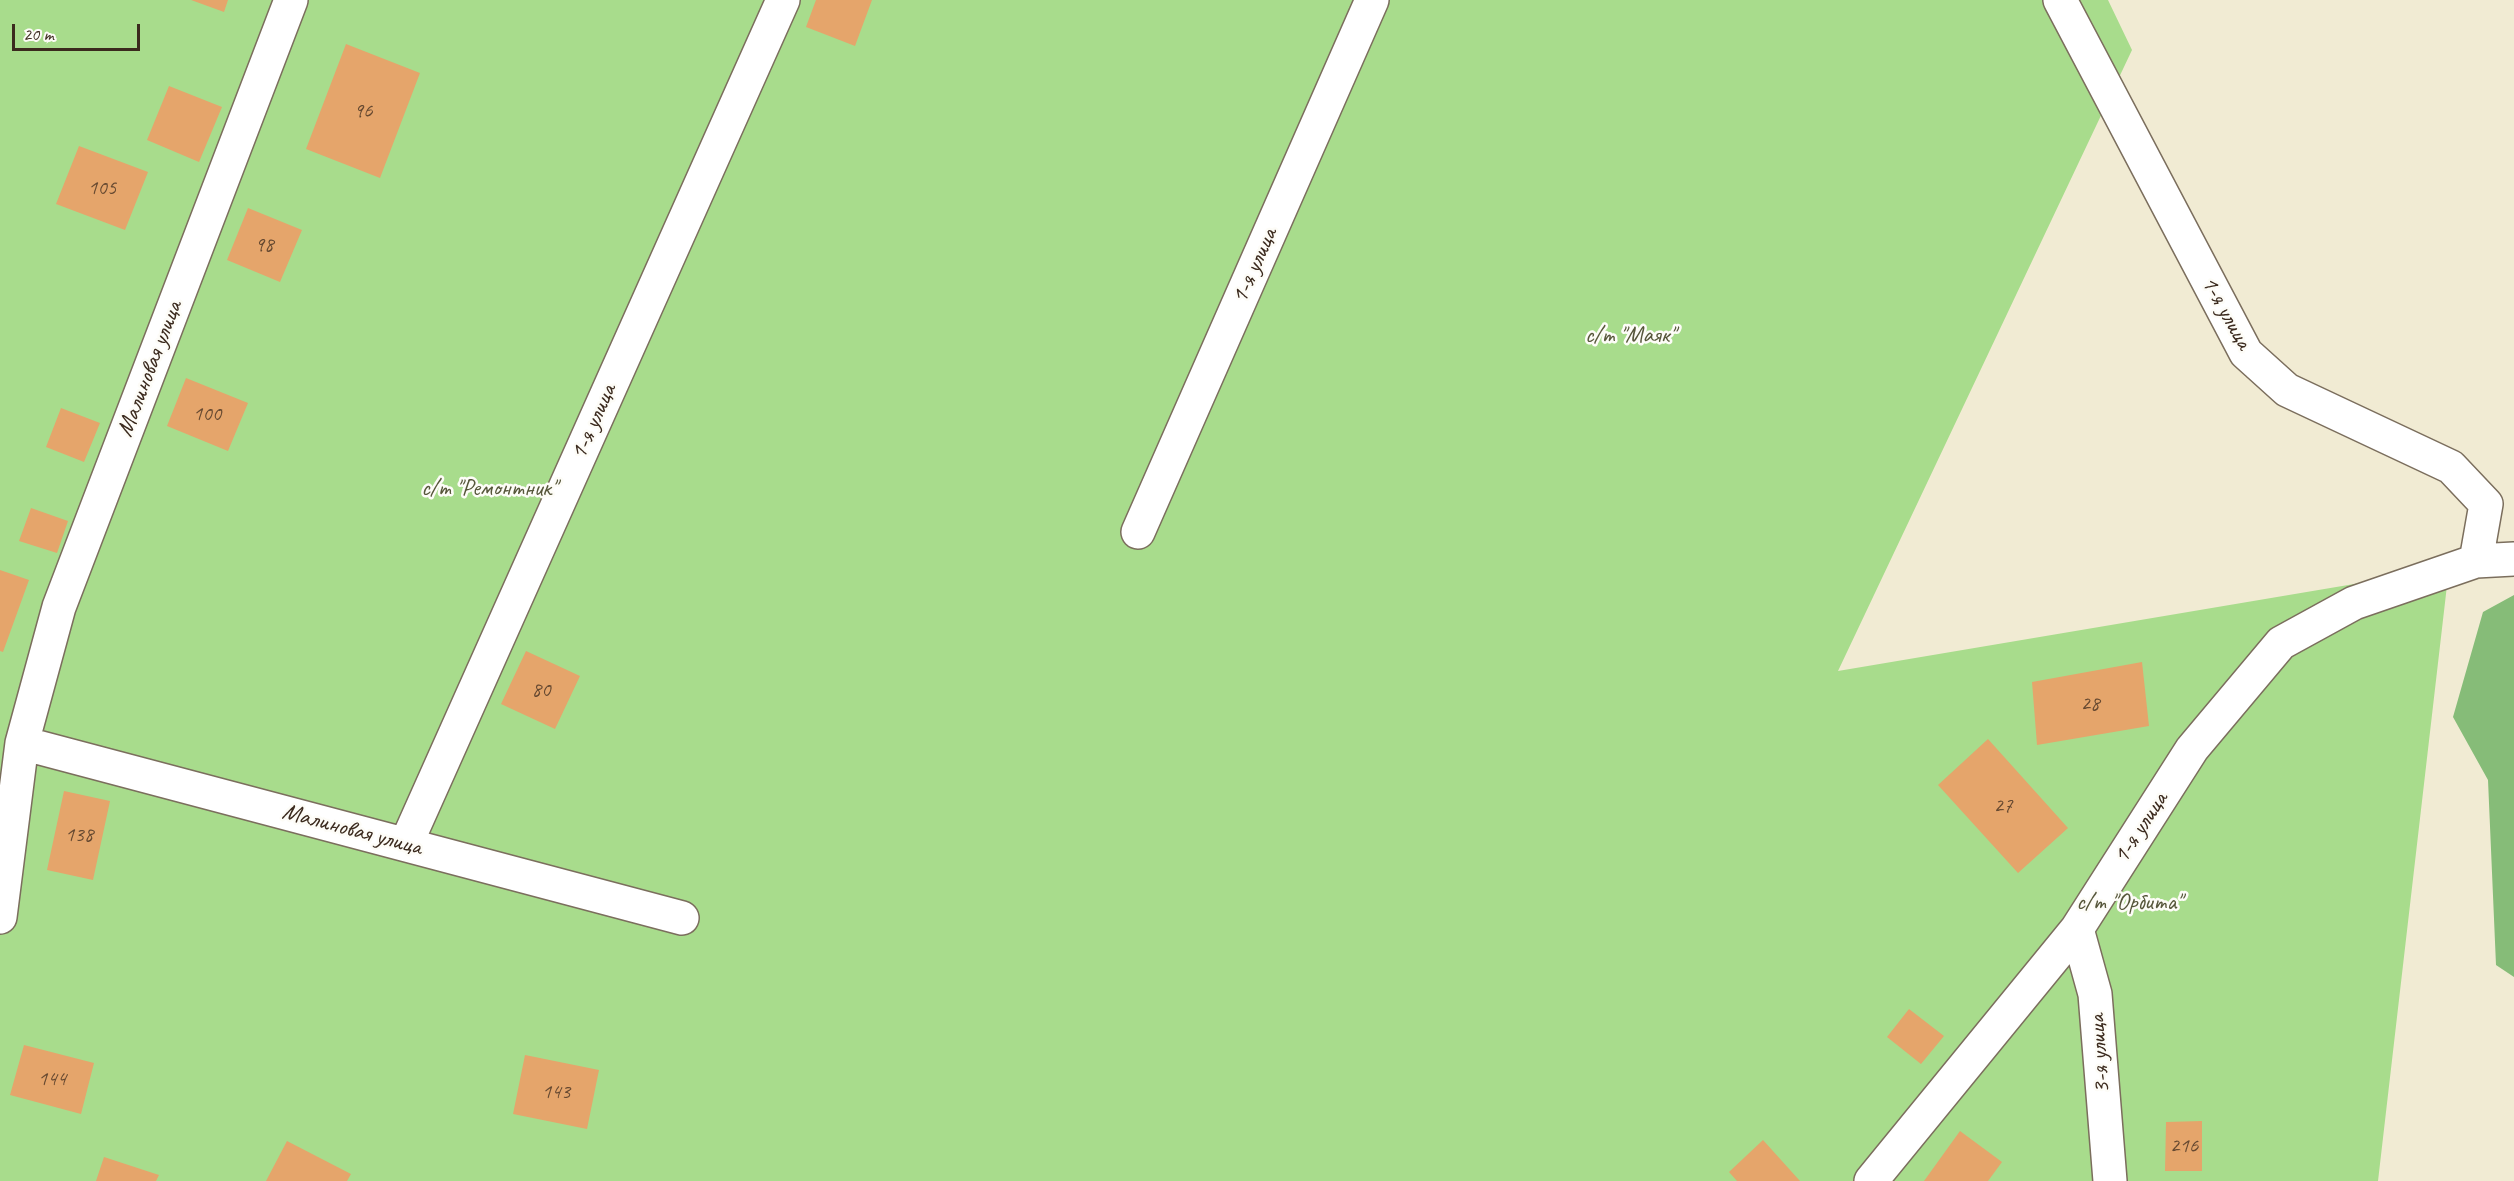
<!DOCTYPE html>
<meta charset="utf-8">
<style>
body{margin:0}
#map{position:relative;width:2514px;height:1181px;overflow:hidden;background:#f1ebd3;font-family:Caveat,sans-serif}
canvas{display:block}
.scale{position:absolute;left:12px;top:24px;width:128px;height:27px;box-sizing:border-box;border:3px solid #3b2a1e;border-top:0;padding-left:8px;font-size:18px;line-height:21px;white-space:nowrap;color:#3b2a1e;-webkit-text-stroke:4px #fdfcf7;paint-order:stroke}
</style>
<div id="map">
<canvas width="2514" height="1181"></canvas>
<div class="scale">20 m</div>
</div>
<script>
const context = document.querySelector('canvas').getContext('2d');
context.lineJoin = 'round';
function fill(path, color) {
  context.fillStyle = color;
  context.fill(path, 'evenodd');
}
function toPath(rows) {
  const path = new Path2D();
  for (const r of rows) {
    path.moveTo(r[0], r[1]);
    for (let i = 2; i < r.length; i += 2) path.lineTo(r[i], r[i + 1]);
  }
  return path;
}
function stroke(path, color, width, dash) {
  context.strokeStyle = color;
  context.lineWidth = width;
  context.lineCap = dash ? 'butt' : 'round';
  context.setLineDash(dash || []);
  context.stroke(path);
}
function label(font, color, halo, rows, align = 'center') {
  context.font = font + ' Caveat,sans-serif';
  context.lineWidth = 5;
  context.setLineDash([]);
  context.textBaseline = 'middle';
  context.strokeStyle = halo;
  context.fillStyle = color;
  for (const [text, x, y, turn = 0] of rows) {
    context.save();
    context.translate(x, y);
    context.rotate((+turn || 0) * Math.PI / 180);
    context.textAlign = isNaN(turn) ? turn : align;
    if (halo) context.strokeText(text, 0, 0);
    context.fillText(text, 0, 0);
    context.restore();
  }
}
const green = toPath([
 [0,0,2108,0,2132,50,1838,671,2449,568,2378,1181,0,1181]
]);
const forest = toPath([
 [2514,595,2514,977,2496,965,2488,780,2453,717,2483,612]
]);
const building = toPath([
 [191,0,228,0,224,12],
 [816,0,872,0,855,46,806,27],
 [346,44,420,73,380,178,306,149],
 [169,86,222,107,199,162,147,140],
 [79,146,148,172,125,230,56,204],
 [248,208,302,230,280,282,227,260],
 [186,378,248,403,228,451,167,426],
 [61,408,100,423,84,462,46,447],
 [31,508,68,521,57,553,19,541],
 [0,570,29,580,3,652,0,651],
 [526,651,580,676,555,729,501,704],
 [2142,662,2149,726,2037,745,2032,682],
 [1988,739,2068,828,2018,873,1938,785],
 [64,791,110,801,93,880,47,870],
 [1909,1009,1944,1036,1921,1064,1887,1037],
 [24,1045,94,1063,81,1114,10,1095],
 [525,1055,599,1070,587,1129,513,1114],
 [2202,1121,2202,1171,2165,1171,2166,1122],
 [1960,1131,2002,1162,1988,1181,1924,1181],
 [1763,1140,1800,1181,1737,1181,1729,1172],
 [287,1141,351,1174,347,1181,266,1181],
 [104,1157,159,1175,156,1181,96,1181]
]);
const minor = toPath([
 [2060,0,2246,353,2287,390,2451,467,2486,504,2476,561],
 [1138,532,1372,0],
 [22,743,682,918],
 [406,844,783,0],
 [0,917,22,743,59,607,291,0],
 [2077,929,2095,994,2110,1181],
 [1871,1181,2077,929,2192,749,2281,643,2354,603,2476,561,2514,559]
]);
const numberNames = [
 ["96",363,111],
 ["105",102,188],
 ["98",264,245],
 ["100",207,414],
 ["80",541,690],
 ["28",2090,704],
 ["27",2003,806],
 ["138",79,835],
 ["144",52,1079],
 ["143",556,1092],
 ["216",2184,1146]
];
const streetNames = [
 ["1-я улица",1255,266,-66],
 ["1-я улица",2226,313,61],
 ["Малиновая улица",150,369,-69],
 ["1-я улица",594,422,-66],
 ["1-я улица",2141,828,-57],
 ["Малиновая улица",352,830,15],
 ["3-я улица",2100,1054,-94]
];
const parkNames = [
 ["с/т \"Маяк\"",1630,336],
 ["с/т \"Ремонтник\"",489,489],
 ["с/т \"Орбита\"",2129,903]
];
fill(green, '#a8dc8c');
fill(forest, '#86bc78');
fill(building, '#e5a56b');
stroke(minor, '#7b6e5d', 36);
stroke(minor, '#fff', 33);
label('21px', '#664931', null, numberNames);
label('24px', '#3b2a1e', '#fdfcf7', streetNames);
label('24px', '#56563a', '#fdfcf7', parkNames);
</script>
